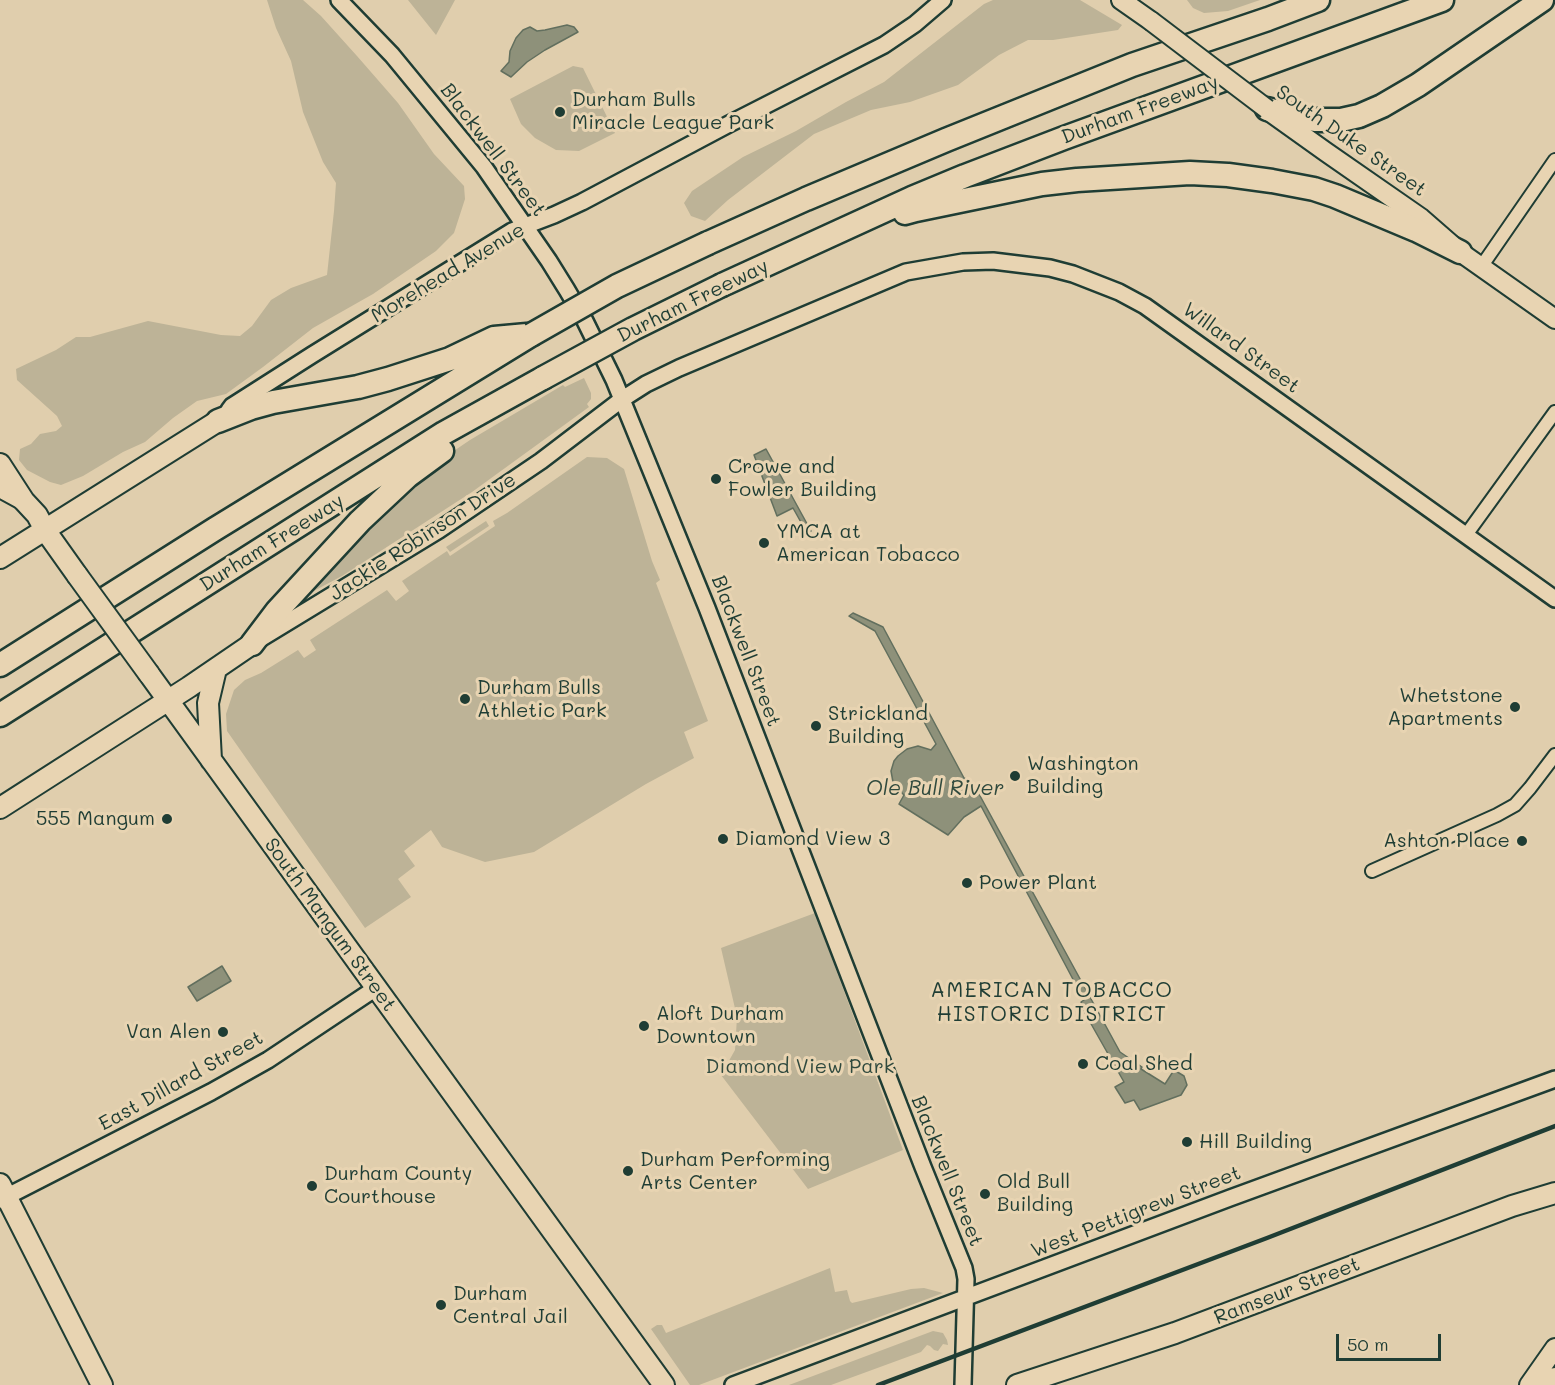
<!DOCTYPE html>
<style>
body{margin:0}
#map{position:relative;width:1555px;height:1385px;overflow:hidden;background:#e0cead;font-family:Mali,sans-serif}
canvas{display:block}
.scale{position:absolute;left:1336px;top:1334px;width:105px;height:27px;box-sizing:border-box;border:3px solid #1f3d34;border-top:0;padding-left:8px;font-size:18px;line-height:21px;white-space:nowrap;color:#1f3d34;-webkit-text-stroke:4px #e8d4b2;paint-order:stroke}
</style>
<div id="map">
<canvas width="1555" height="1385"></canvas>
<div class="scale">50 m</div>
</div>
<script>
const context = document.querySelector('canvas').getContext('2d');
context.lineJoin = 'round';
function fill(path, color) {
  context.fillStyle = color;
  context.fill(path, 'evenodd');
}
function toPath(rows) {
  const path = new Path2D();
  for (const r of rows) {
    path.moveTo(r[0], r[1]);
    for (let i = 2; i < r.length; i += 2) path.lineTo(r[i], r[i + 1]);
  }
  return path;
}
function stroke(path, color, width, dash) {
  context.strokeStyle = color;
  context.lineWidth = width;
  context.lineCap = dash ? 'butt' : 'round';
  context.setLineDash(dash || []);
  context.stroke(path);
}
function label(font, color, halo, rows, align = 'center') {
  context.font = font + ' Mali,sans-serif';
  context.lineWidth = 6;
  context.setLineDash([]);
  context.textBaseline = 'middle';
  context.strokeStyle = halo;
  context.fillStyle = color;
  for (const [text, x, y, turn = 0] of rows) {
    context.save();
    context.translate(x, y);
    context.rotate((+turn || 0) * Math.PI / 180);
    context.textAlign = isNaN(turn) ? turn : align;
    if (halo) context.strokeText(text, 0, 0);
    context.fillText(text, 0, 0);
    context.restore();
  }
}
const green = toPath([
 [267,0,303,0,321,16,357,56,398,103,434,154,464,186,465,199,454,233,436,251,373,294,313,328,263,367,226,394,197,401,173,418,145,442,123,452,83,476,61,485,50,482,27,470,19,460,20,449,31,444,40,434,56,431,62,426,57,416,17,380,16,369,56,350,76,337,90,337,148,321,221,335,240,336,252,326,271,300,291,288,327,275,334,211,336,183,323,162,303,112,291,61,276,28],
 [408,0,455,0,436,35],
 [993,0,1080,0,1122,25,1118,30,1053,40,1028,40,999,55,958,85,910,102,871,110,814,134,728,200,705,221,691,216,684,203,692,191,743,157,796,131,846,102,884,82,984,4],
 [1187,0,1260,0,1228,11,1204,13,1193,8],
 [573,66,583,68,615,133,579,151,556,150,535,138,521,124,510,99],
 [584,378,591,393,591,399,587,404,589,407,472,492,342,576,308,594,306,590,331,561,439,461,470,440,563,385,565,387],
 [587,457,607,458,624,469,652,561,660,580,656,583,708,721,684,732,694,758,646,784,534,852,485,862,442,847,431,830,404,851,415,866,398,879,411,897,365,928,227,731,226,714,234,690,245,680,261,673,298,650,304,658,316,650,310,640,387,590,396,601,409,591,402,581,447,551,450,556,495,526,493,521,507,513],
 [486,521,489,526,450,552,446,547],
 [815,913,903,1150,808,1189,721,1075,735,1050,737,1017,721,948],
 [830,1268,835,1292,847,1290,850,1301,852,1303,911,1289,924,1288,943,1293,699,1385,690,1385,651,1329,657,1325,662,1325,666,1333],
 [933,1331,943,1333,947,1340,948,1345,943,1344,938,1351,934,1350,930,1346,927,1345,921,1352,831,1385,789,1385]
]);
const water = toPath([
 [567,25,574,27,578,32,545,50,527,62,511,77,501,71,509,62,510,51,516,38,523,30,530,27,537,31,545,30,567,25],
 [766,449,811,531,807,533,793,508,777,516,754,455,766,449],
 [853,613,883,627,964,778,973,783,1120,1052,1142,1067,1141,1069,1165,1084,1174,1070,1184,1076,1187,1085,1181,1095,1140,1110,1134,1100,1125,1103,1115,1087,1124,1082,1086,1015,1081,1002,1084,1000,981,806,964,817,948,835,899,804,904,795,896,787,893,782,891,771,894,761,898,756,907,749,918,746,931,750,936,744,875,631,849,616,853,613],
 [222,966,231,981,197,1001,188,987,222,966]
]);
const minor = toPath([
 [1481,267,1555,160],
 [1466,535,1555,412],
 [1372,871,1497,815,1515,805,1530,788,1555,755]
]);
const tertiary = toPath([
 [339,0,392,55,484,167,549,261,567,290,584,319,614,380,707,608,923,1167,964,1268,966,1279,963,1385],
 [229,410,232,406,312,355,512,231,554,215,582,202,729,124,884,45,915,24,943,0],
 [260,639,439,530,541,461,621,400,646,384,679,368,906,272,963,262,993,261,1050,268,1073,274,1119,292,1145,306,1555,599],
 [0,1200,211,1092,268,1060,376,988],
 [733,1385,1230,1198,1555,1079]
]);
const secondary = toPath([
 [1121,0,1151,21],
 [1270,112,1326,152,1421,218,1460,252,1555,319],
 [0,488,24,501],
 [1529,1385,1555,1348],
 [1532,1385,1555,1377]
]);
const primary = toPath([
 [0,464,24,501,37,515,45,530,77,575],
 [0,558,218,421],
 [149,674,664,1385],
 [211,760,208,703,216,669],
 [0,808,189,687,252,644],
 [0,1184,102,1385],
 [1017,1385,1175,1333,1512,1206,1555,1193]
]);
const motorway = toPath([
 [1267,109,1302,118,1316,120,1341,120,1359,116,1382,106,1418,85,1542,0],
 [905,213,916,210,1042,184,1077,180,1190,173,1228,175,1272,181,1314,189,1335,196,1416,230,1460,252],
 [708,243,806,199,946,140,1132,65,1268,19,1318,0],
 [722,285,912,198,965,176,1064,138,1442,0],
 [218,421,251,408,273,402,358,387,388,379,450,359,494,338,527,335],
 [252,644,277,611,360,521,408,476,442,451],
 [0,665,215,529,531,335],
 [0,715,444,433,543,378]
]);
const rail = toPath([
 [878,1385,1267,1238,1555,1126]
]);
const secondaryBridge = toPath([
 [1151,21,1267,109]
]);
const primaryBridge = toPath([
 [77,575,149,674]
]);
const motorwayBridge = toPath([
 [531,335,617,286,708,243],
 [543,378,633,329,722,285]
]);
const markers = [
 [560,112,6,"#1f3d34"],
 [716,479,6,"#1f3d34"],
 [764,543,6,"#1f3d34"],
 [465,699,6,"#1f3d34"],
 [1515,707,6,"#1f3d34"],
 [816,726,6,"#1f3d34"],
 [1015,776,6,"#1f3d34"],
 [167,819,6,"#1f3d34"],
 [723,839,6,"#1f3d34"],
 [1522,841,6,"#1f3d34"],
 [967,883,6,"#1f3d34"],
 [644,1026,6,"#1f3d34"],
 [223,1032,6,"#1f3d34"],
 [1083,1064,6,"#1f3d34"],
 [1187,1142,6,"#1f3d34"],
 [628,1171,6,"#1f3d34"],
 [312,1186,6,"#1f3d34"],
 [985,1194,6,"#1f3d34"],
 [441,1305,6,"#1f3d34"]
];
const poiNames = [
 ["Durham Bulls",572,100],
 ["Miracle League Park",572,123],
 ["Crowe and",728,467],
 ["Fowler Building",728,490],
 ["YMCA at",776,532],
 ["American Tobacco",776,555],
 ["Durham Bulls",477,688],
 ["Athletic Park",477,711],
 ["Whetstone",1503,696,"right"],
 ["Apartments",1503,719,"right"],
 ["Strickland",828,714],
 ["Building",828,737],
 ["Washington",1027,764],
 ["Building",1027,787],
 ["555 Mangum",155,819,"right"],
 ["Diamond View 3",735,839],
 ["Ashton Place",1510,841,"right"],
 ["Power Plant",979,883],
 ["Aloft Durham",656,1014],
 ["Downtown",656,1037],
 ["Van Alen",211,1032,"right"],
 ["Coal Shed",1095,1064],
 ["Hill Building",1199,1142],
 ["Durham Performing",640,1160],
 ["Arts Center",640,1183],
 ["Durham County",324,1174],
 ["Courthouse",324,1197],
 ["Old Bull",997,1182],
 ["Building",997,1205],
 ["Durham",453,1294],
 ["Central Jail",453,1317]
];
const streetNames = [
 ["Durham Freeway",1140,110,-20],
 ["South Duke Street",1351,141,35],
 ["Blackwell Street",493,150,53],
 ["Morehead Avenue",448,273,-31],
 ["Durham Freeway",693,301,-26],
 ["Willard Street",1241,348,36],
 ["Jackie Robinson Drive",423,537,-33],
 ["Durham Freeway",272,543,-32],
 ["Blackwell Street",746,651,69],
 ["South Mangum Street",330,925,54],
 ["East Dillard Street",181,1081,-29],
 ["Blackwell Street",947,1171,68],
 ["West Pettigrew Street",1136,1212,-21],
 ["Ramseur Street",1287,1291,-21]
];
const parkNames = [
 ["Diamond View Park",800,1067]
];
const waterNames = [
 ["Ole Bull River",935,789]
];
const neighbourhoodNames = [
 ["AMERICAN TOBACCO",1052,991],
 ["HISTORIC DISTRICT",1052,1015]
];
fill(green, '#bdb397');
fill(water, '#8e917a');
stroke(water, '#626f5e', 1.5);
stroke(minor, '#1f3d34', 16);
stroke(tertiary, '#1f3d34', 20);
stroke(secondary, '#1f3d34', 22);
stroke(primary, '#1f3d34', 24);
stroke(motorway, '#1f3d34', 27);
stroke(minor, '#e8d4b2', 12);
stroke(tertiary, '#e8d4b2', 15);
stroke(secondary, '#e8d4b2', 18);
stroke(primary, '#e8d4b2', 20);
stroke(motorway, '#e8d4b2', 22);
stroke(rail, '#1f3d34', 4.5);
stroke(secondaryBridge, '#1f3d34', 22, []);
stroke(primaryBridge, '#1f3d34', 24, []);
stroke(motorwayBridge, '#1f3d34', 27, []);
stroke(secondaryBridge, '#e8d4b2', 18);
stroke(primaryBridge, '#e8d4b2', 20);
stroke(motorwayBridge, '#e8d4b2', 22);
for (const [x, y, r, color] of markers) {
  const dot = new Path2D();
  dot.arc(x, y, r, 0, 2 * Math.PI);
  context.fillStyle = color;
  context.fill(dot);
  stroke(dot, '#e8d4b2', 2);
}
label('20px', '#1f3d34', '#e8d4b2', poiNames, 'left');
label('20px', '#1f3d34', '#e8d4b2', streetNames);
label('20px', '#2f493e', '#e8d4b2', parkNames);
label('italic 21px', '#304a3e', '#e8d4b2', waterNames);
context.letterSpacing = '1.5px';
label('21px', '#1f3d34', '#e8d4b2', neighbourhoodNames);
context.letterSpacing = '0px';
</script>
